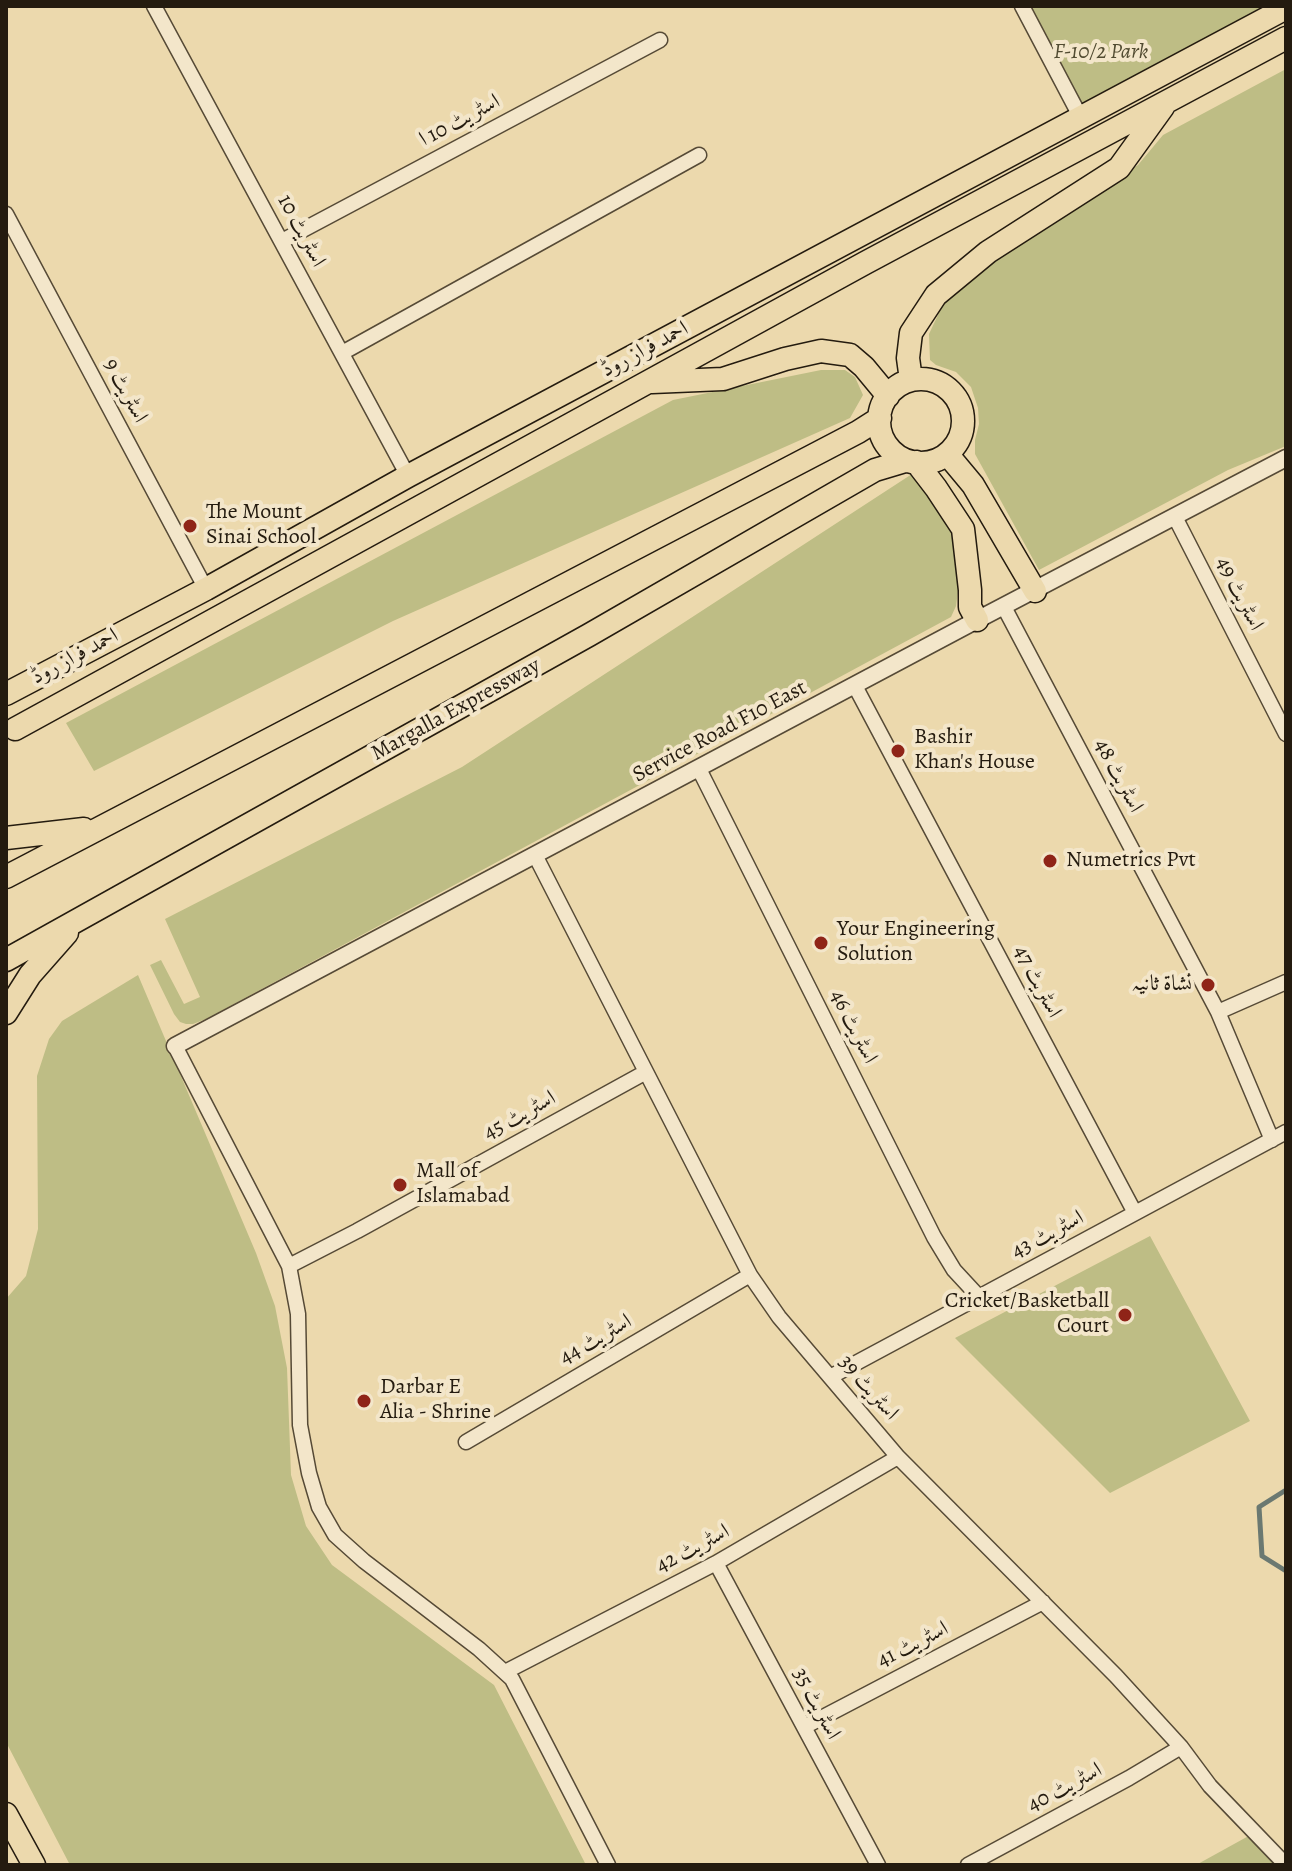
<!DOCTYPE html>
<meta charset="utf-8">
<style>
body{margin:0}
#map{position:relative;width:1292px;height:1871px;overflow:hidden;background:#ecd9ad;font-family:Alegreya,serif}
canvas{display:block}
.frame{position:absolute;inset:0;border:8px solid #241b0f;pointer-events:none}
</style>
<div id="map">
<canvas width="1292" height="1871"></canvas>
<div class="frame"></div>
</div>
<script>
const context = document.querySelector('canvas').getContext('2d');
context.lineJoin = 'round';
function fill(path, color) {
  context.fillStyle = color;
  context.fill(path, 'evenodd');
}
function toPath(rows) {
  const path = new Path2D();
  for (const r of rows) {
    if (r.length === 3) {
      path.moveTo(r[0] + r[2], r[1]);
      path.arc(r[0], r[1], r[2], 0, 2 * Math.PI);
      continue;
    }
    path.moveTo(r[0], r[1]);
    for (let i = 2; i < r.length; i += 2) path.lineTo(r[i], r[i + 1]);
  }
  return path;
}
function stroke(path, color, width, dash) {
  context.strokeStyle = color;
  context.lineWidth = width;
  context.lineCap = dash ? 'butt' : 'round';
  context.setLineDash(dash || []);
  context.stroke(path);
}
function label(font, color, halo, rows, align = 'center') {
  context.font = font + ' Alegreya,Amiri,serif';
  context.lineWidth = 8;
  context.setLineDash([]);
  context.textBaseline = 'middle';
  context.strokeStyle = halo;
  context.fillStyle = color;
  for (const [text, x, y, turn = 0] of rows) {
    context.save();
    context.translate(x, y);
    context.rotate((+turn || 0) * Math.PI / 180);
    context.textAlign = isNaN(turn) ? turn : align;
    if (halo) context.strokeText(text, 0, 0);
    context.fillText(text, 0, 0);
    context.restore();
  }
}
const green = toPath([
 [1022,6,1286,6,1081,118],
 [1286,69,1286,446,1228,470,1039,570,975,454,975,440,979,424,978,408,971,387,956,372,936,365,930,360,929,334,945,300,989,261,1138,165,1163,135],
 [821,370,845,370,855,377,863,395,850,418,393,621,94,771,66,723,673,400],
 [912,474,953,528,961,569,956,606,951,617,206,1019,193,1024,186,1024,180,1022,174,1014,150,965,161,960,184,1004,200,997,165,919,462,767],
 [138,975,256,1253,275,1306,287,1368,291,1475,306,1526,332,1565,494,1685,586,1865,70,1865,6,1742,6,1299,26,1276,38,1229,37,1076,49,1039,62,1021],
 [1150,1236,1250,1421,1110,1493,955,1338],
 [1254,1833,1286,1865,1196,1865]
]);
const stream = toPath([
 [1286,1490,1259,1507,1262,1556,1286,1571]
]);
const minor = toPath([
 [154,6,408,476],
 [1022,6,1081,118],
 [6,214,206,589],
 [282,241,660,40],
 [342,353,699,155],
 [1175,517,1286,734],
 [1004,607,1218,1012,1272,1140],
 [855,686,1135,1213],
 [699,769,934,1237,954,1270,979,1297],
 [535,855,750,1275,779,1317,898,1457,1116,1676,1181,1747,1210,1786,1286,1865],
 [1218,1012,1286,982],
 [175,1046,289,1266,298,1314,300,1425,309,1473,319,1507,335,1535,364,1561,479,1649,512,1679,608,1865],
 [289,1266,357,1231,646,1072],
 [830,1377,1286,1132],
 [466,1442,750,1275],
 [716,1563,878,1865],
 [505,1672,716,1563,898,1457],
 [804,1727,1043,1602],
 [968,1865,1129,1778,1181,1747]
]);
const tertiary = toPath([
 [175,1046,977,620,1286,458]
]);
const primary = toPath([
 [921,421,42],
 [911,380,908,358,911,333,936,295,988,252,1119,168,1163,107],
 [652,382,723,379,785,359,821,351,850,355,864,367,888,396],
 [948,455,973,485,1035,591],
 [916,462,936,488,963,529,970,590,970,607,977,620],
 [6,694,206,589,408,476,1286,8],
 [15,729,865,263,1286,38],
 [6,838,84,829],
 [6,877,858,432,880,418],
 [6,960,589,635,875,470,905,461],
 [6,1013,30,975,67,933],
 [6,1814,34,1865]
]);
const markers = [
 [190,526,8,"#8f2418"],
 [898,751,8,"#8f2418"],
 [1050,861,8,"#8f2418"],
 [821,943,8,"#8f2418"],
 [1208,985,8,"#8f2418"],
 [400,1185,8,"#8f2418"],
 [1125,1315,8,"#8f2418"],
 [364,1401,8,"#8f2418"]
];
const parkNames = [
 ["F-10/2 Park",1101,53]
];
const streetNames = [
 ["اسٹریٹ 10 ا",460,121,-28],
 ["اسٹریٹ 10",301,231,62],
 ["احمد فراز روڈ",645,350,-28],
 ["اسٹریٹ 9",125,391,62],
 ["اسٹریٹ 49",1239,594,63],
 ["احمد فراز روڈ",75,657,-28],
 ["Margalla Expressway",456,710,-29],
 ["Service Road F10 East",720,732,-28],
 ["اسٹریٹ 48",1118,776,62],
 ["اسٹریٹ 47",1037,982,62],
 ["اسٹریٹ 46",853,1027,63],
 ["اسٹریٹ 45",520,1116,-29],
 ["اسٹریٹ 43",1048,1235,-28],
 ["اسٹریٹ 44",596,1340,-30],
 ["اسٹریٹ 39",868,1388,49],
 ["اسٹریٹ 42",693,1549,-28],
 ["اسٹریٹ 41",913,1645,-27],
 ["اسٹریٹ 35",816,1704,62],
 ["اسٹریٹ 40",1065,1788,-28]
];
const poiNames = [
 ["The Mount",206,513],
 ["Sinai School",206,538],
 ["Bashir",914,738],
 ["Khan's House",914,763],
 ["Numetrics Pvt",1066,861],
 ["Your Engineering",837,930],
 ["Solution",837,955],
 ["نشاۃ ثانیہ",1192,985,"right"],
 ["Mall of",416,1172],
 ["Islamabad",416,1197],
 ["Cricket/Basketball",1109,1302,"right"],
 ["Court",1109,1327,"right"],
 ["Darbar E",380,1388],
 ["Alia - Shrine",380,1413]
];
fill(green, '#bebd85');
stroke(stream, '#6b7971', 5);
stroke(minor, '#564a36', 17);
stroke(tertiary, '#564a36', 19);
stroke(primary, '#241b0f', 25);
stroke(minor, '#f3e6ca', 14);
stroke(tertiary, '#f3e6ca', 16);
stroke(primary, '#ecd9ad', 22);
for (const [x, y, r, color] of markers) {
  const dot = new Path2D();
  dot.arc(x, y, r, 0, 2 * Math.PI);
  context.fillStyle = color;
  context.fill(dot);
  stroke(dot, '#f3e6ca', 3);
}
label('italic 22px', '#524c32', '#f3e6ca', parkNames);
label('22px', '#241b0f', '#f3e6ca', streetNames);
label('22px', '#241b0f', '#f3e6ca', poiNames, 'left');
</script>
